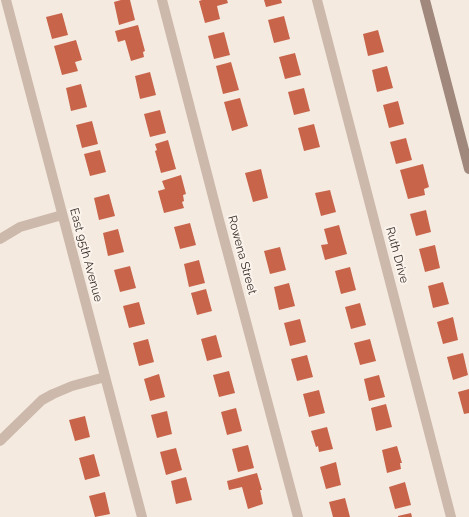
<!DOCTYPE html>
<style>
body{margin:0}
canvas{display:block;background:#f4eae0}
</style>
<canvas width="469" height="517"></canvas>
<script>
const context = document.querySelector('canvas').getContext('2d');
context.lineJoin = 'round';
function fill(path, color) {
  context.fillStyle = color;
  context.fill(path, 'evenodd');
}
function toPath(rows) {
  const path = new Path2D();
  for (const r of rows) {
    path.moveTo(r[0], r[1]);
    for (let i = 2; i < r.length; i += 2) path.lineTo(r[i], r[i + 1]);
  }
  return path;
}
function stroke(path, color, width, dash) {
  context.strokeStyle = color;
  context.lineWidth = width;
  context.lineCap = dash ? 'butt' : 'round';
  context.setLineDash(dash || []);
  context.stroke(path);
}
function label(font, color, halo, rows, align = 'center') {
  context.font = font + ' Raleway,sans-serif';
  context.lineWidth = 4;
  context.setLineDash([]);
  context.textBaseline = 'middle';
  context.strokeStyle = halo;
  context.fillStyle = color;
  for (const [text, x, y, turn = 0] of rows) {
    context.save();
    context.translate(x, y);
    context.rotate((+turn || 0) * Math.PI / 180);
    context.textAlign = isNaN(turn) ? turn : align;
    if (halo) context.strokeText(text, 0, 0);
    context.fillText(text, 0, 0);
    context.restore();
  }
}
const building = toPath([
 [121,0,130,0,135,20,119,25,114,2],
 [202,0,227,0,228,3,217,6,220,19,205,23,199,1],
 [264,0,281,0,282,3,266,7],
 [62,13,68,35,52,39,46,17],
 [284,16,290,39,274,43,268,20],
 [138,25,145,51,143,52,144,57,131,61,125,40,118,42,115,31],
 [378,30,384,52,368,56,363,34],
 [224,32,230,55,214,59,208,36],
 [76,40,82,60,75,62,78,71,62,75,54,46],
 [295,53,301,75,285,79,279,57],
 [231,62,239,90,223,94,216,66],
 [387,66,393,88,377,92,372,70],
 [150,72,156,95,140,99,135,76],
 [81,84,87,107,71,111,66,88],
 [304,88,310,111,294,115,288,92],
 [240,98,248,126,232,131,224,102],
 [398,101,404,124,389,128,383,105],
 [160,110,166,133,150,137,144,114],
 [92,121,98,144,82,148,76,125],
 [314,124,320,147,304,151,298,128],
 [406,138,412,160,396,164,390,142],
 [168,140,176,169,161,173,155,151,157,150,155,144],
 [100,150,106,172,90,176,84,154],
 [423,164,429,187,424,189,425,195,408,199,400,170],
 [261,169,268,198,253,202,245,173],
 [181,175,186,194,183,195,184,201,182,202,184,208,164,213,158,191,165,189,162,181],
 [330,190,336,212,321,216,315,193],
 [109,194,115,216,99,220,94,198],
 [426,210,431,232,416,236,410,214],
 [190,223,196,245,180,249,174,227],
 [339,225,347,254,325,260,321,245,328,244,324,229],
 [118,229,124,252,108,256,103,233],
 [435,245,440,268,425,272,419,249],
 [280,247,286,270,270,274,264,251],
 [199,260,205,283,189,287,184,264],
 [130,266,136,288,120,292,114,270],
 [350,267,356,290,341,294,335,271],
 [443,282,449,304,433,308,428,286],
 [289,283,295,306,279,310,274,287],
 [206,289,212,311,197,315,191,293],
 [139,302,145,324,129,328,123,306],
 [360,303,366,325,351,329,345,307],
 [453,317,458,340,443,344,437,322],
 [300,319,306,342,290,346,284,323],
 [216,335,222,357,207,361,201,339],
 [148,339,154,362,139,366,133,343],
 [370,339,376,361,360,365,354,343],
 [463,353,468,375,453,380,447,357],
 [307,355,313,377,297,381,291,359],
 [229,371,235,393,219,397,213,375],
 [159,374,165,397,150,401,144,379],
 [379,375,385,397,369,401,364,379],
 [469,389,469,413,464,414,458,392],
 [319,390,325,413,309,417,303,394],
 [386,404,392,427,376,431,371,408],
 [236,408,242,431,227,435,221,412],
 [167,411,172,434,157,438,151,415],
 [85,416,90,437,75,441,69,420],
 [327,427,333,449,319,452,318,446,316,447,311,431],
 [248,445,254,468,238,472,232,449],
 [397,446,402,463,400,463,401,469,387,473,382,450],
 [176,448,182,470,166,475,160,452],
 [94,454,100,476,85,480,79,458],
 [336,462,341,485,326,489,320,467],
 [257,473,262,490,260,490,263,504,248,509,242,487,229,490,227,481],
 [186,477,192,500,176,504,171,481],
 [405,482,411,505,395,509,389,487],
 [105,492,110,514,95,517,89,496],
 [345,498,350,517,333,517,329,502],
 [411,513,412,517,398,517,398,516]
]);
const street = toPath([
 [6,0,142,517],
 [162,0,219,220,298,517],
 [317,0,451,517],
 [0,239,20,227,62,215],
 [0,441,42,400,53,394,72,386,105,377]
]);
const secondary = toPath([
 [425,0,469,169]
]);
const streetNames = [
 ["East 95th Avenue",86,255,75],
 ["Rowena Street",242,255,75],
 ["Ruth Drive",397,255,75]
];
fill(building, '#c8644a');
stroke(street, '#cdb9ab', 10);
stroke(secondary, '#a1887c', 10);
label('12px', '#3b2f2b', '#fbf4ed', streetNames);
</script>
